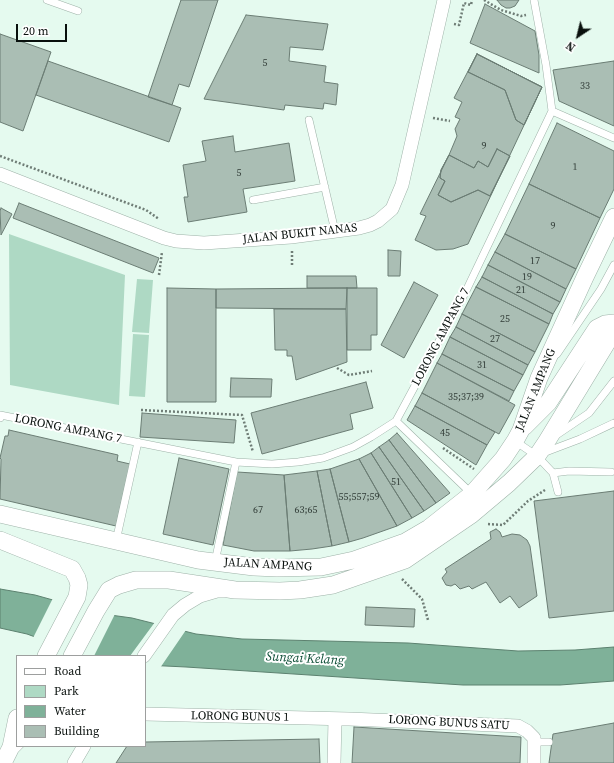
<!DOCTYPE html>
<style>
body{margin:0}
#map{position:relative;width:614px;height:763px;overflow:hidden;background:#e5faef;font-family:"Source Serif 4",serif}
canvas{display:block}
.legend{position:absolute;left:16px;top:655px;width:130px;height:92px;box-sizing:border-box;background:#fff;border:1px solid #9d9f9e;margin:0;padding:5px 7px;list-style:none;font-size:12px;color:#09100d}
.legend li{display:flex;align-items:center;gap:8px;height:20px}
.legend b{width:20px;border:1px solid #9d9f9e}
.north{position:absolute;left:558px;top:16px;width:40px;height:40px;-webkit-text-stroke:3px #fff;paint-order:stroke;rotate:215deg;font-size:11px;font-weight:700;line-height:16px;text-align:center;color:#09100d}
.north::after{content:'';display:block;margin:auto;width:14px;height:18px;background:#09100d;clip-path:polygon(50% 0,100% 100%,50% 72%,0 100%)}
.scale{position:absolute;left:16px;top:24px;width:51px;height:18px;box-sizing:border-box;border:2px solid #09100d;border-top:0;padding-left:5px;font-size:12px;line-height:14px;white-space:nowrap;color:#09100d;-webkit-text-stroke:3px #fff;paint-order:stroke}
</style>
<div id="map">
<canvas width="614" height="763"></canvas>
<ul class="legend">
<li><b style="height:5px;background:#fff"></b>Road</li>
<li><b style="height:11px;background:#aed9c4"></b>Park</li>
<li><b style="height:11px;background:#7fb199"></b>Water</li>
<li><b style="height:11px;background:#aabeb4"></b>Building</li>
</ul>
<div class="north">N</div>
<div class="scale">20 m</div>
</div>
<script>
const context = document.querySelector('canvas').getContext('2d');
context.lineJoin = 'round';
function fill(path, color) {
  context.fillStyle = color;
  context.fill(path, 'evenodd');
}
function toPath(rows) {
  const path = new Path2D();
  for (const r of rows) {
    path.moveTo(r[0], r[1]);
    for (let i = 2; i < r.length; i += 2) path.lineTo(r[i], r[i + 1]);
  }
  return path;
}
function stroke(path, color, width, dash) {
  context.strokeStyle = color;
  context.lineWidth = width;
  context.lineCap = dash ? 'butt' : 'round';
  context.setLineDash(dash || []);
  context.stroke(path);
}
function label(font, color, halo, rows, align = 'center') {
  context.font = font + ' "Source Serif 4",serif';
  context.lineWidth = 4;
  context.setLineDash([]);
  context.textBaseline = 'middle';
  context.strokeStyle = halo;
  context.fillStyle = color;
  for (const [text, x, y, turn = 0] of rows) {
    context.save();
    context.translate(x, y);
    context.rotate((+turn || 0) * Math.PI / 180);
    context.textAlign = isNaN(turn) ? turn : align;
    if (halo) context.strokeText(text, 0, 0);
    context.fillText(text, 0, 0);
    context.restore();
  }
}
const green = toPath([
 [9,234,125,275,119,405,10,385],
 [137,279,153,280,149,333,132,332],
 [133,334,149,335,145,397,129,396]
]);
const water = toPath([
 [0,589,35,595,103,614,132,618,196,634,242,639,408,643,518,651,575,650,614,647,614,681,560,685,463,685,186,667,145,665,145,656,87,656,27,634,0,628,0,589]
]);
const pier = toPath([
 [53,598,103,612,115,614,94,656,81,656,33,638],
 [155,622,186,630,160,668,145,667,145,656,130,656]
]);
const building = toPath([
 [181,0,218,0,189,87,179,84,172,105,148,97,181,0],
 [497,0,519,0,515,6,510,8,506,8,501,5,497,0],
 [485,4,535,31,539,55,539,73,470,43,485,4],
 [246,15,328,24,323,50,290,47,289,61,326,66,324,82,338,84,336,105,324,103,323,109,285,105,284,110,204,99,246,15],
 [0,34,51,52,23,131,0,122,0,34],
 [477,54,542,87,524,125,516,120,505,90,468,72,477,54],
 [477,54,542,87,468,244,453,249,436,250,415,240,426,216,420,214,449,155,457,136,455,129,460,119,455,117,462,102,454,98,477,54],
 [477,54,542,87,524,125,516,120,505,90,468,72,477,54],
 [48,61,181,108,169,142,36,95,48,61],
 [614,61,614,126,559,101,553,70,614,61],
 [557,123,614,151,614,189,600,218,529,184,557,123],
 [233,136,235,152,289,143,295,181,243,189,247,212,188,222,184,197,188,197,183,165,206,161,202,141,233,136],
 [497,149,510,156,490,196,478,190,451,202,438,195,445,181,440,178,441,170,449,155,474,168,478,161,488,167,497,149],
 [497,149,510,156,490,196,478,190,451,202,438,195,445,181,440,178,441,170,449,155,474,168,478,161,488,167,497,149],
 [529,184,600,218,576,269,505,234,529,184],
 [19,203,159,258,153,273,13,218,19,203],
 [1,208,12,214,1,235,0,211,1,208],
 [505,234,576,269,566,289,495,252,505,234],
 [388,250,401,251,400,276,388,276,388,250],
 [495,252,566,289,560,302,488,265,495,252],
 [488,265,560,302,553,314,482,277,488,265],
 [307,276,356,276,357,288,307,288,307,276],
 [482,277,553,314,549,324,476,287,482,277],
 [414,282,438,295,404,358,381,345,414,282],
 [476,287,549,324,535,352,462,314,476,287],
 [167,288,216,289,216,402,167,402,167,288],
 [347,288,377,288,377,335,371,335,371,350,347,350,347,288],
 [347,288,346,309,216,308,216,289,347,288],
 [274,309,346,309,347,362,296,380,292,356,287,356,287,350,275,350,274,309],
 [462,314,535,352,528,365,456,327,462,314],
 [456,327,528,365,523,375,450,337,456,327],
 [450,337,523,375,514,391,442,354,450,337],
 [442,354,514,391,509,401,437,363,442,354],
 [437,363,515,405,499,434,422,393,437,363],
 [231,378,272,379,271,397,230,397,231,378],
 [366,382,373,408,350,414,353,429,262,454,251,413,366,382],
 [422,393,495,432,487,445,415,406,422,393],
 [415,406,487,445,476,465,407,420,415,406],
 [142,413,236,420,234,443,140,437,142,413],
 [9,430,118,455,117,461,130,464,116,526,0,499,1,459,0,458,5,436,8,436,9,430],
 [397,433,450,493,436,503,389,440,397,433],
 [389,440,436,503,424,511,379,447,389,440],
 [379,447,424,511,412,518,371,453,379,447],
 [371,453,412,518,397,526,359,459,371,453],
 [179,458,229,469,213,545,163,534,179,458],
 [359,459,397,526,363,538,349,542,330,469,359,459],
 [330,469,349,542,332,546,317,471,330,469],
 [317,471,332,546,312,549,290,551,284,475,317,471],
 [237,472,284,475,290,551,254,551,223,545,237,472],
 [614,491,614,611,549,618,534,501,614,491],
 [496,529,500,532,502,537,512,534,520,535,527,540,530,546,537,596,519,608,510,596,500,603,486,582,472,589,469,586,460,589,455,584,451,586,446,585,442,578,447,572,445,569,491,539,490,532,496,529],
 [366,607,415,609,414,627,365,625,366,607],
 [614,723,614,763,549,763,553,734,614,723],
 [354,727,521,737,520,763,352,763,354,727],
 [319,739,320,763,116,763,127,746,145,746,145,742,319,739]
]);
const path = toPath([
 [484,0,501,10,521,16,526,15],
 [454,24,459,25,464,3,471,5,472,0],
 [433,118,450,121],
 [0,156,146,210,159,219],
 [292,251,292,267],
 [159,275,162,252],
 [337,368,349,375,372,371],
 [141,410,242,415,253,452],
 [443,448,474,469],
 [488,524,503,525,528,501,545,490],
 [402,579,422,599,428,620]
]);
const service = toPath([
 [47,0,78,11],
 [552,111,614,138],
 [309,120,335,231],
 [253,200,325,187],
 [557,354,601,289,614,265],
 [0,418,0,415,236,462,272,464,298,462,323,458,353,447,371,437,396,421,466,291,552,111,546,65,534,0],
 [396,421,472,494],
 [555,436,589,413,614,381],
 [515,441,537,456,553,473,558,492],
 [543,453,580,439,614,423],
 [553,473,569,471,611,472],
 [116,541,138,442],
 [215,562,236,462],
 [535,742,549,742]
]);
const minor = toPath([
 [0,174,164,238,176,241,204,243,291,237,359,228,370,225,378,221,392,209,402,185,444,0],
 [144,656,173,615,185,605,200,596,217,591,224,591],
 [145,714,349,719,518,726,527,731,534,738,534,763],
 [74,763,84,746],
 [334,763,335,719]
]);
const tertiary = toPath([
 [524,427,548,403,597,328,605,324,614,323],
 [0,514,198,560,254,567,277,568,321,567,354,560,405,542,429,528,472,494,503,459,515,441,521,430,539,378,585,277,614,217],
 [0,540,72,569,77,578,79,585,77,597,46,656],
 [72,656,96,611,109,590,119,585,136,580,169,580,235,590,280,591,300,590,333,585,405,560,471,515,509,483,537,456,547,441,614,331],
 [11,747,17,718],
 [3,763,11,747,17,741]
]);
const numberNames = [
 ["5",265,63],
 ["33",585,86],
 ["9",484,146],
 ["1",575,167],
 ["5",239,173],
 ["9",553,226],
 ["17",535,261],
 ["19",527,277],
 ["21",521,290],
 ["25",505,319],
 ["27",495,339],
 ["31",482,365],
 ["35;37;39",466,397],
 ["45",445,433],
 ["51",396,482],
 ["55;557;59",359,497],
 ["67",258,510],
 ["63;65",306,510]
];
const streetNames = [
 ["JALAN BUKIT NANAS",300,234,-6],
 ["LORONG AMPANG 7",441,337,-62],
 ["JALAN AMPANG",536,390,-68],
 ["LORONG AMPANG 7",68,429,11],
 ["JALAN AMPANG",268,565,3],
 ["LORONG BUNUS 1",240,717,1],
 ["LORONG BUNUS SATU",449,723,3]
];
const waterNames = [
 ["Sungai Kelang",305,659,3]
];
fill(green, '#aed9c4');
fill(water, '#7fb199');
stroke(water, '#5c816f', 1);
fill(pier, '#e5faef');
fill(building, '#aabeb4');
stroke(building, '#6b7d74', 1);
stroke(service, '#9eb2a8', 8);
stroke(minor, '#9eb2a8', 14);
stroke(tertiary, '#9eb2a8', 18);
stroke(path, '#6f7d76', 2.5, [2, 2]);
stroke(service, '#fff', 7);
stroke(minor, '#fff', 13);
stroke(tertiary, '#fff', 17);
label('10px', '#313c37', null, numberNames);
label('12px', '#09100d', '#fff', streetNames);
label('italic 13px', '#0d4e36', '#fff', waterNames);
</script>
